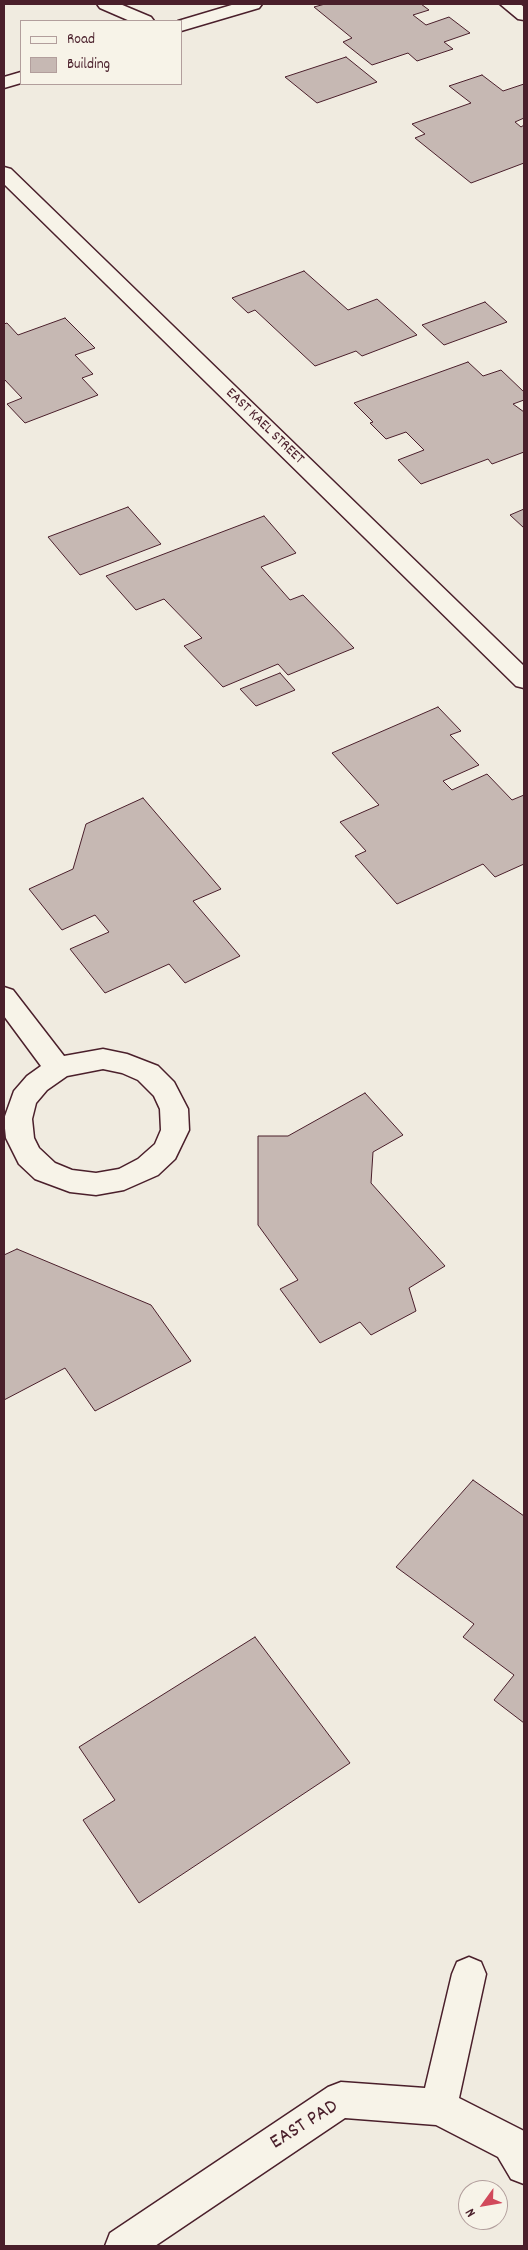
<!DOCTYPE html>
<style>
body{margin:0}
#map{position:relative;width:528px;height:2250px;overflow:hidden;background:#f0ebe0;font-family:Dekko,sans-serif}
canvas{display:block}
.frame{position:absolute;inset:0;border:5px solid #4a1f2b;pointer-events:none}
.legend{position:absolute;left:20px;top:20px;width:162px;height:65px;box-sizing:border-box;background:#f7f3e8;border:1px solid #b29e9c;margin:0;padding:6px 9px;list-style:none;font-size:15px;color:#4a1f2b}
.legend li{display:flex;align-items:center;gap:10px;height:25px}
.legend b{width:25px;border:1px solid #b29e9c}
.north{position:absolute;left:458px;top:2180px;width:50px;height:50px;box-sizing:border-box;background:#f7f3e8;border:1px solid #b29e9c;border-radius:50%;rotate:238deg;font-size:14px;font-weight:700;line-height:20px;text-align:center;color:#4a1f2b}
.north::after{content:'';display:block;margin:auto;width:18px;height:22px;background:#d1495b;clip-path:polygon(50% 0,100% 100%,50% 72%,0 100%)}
</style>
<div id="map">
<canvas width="528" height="2250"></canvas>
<div class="frame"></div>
<ul class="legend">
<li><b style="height:6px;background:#f7f3e8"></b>Road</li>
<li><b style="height:14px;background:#c6b8b3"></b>Building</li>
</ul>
<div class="north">N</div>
</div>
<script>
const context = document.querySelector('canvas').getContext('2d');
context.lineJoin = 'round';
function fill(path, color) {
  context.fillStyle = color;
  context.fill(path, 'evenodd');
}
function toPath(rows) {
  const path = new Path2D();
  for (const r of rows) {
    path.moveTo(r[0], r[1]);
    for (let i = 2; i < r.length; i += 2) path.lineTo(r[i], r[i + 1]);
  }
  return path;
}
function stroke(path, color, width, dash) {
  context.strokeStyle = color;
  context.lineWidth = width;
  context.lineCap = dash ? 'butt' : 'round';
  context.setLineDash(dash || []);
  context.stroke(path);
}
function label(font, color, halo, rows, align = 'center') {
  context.font = font + ' Dekko,sans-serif';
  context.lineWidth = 4;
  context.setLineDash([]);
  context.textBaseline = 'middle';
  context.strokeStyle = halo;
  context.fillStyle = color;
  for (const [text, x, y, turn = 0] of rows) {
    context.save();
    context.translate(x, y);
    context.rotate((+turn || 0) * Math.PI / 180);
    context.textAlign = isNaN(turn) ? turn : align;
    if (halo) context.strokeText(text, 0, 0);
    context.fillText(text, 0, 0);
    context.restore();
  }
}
const building = toPath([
 [325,4,421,4,429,10,413,15,426,25,449,17,470,33,444,42,453,49,417,61,408,53,372,65,343,42,352,38,314,7,325,4],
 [346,57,377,82,317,103,285,77,346,57],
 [482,75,503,91,524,84,524,118,515,122,521,127,524,125,524,163,471,183,415,138,425,134,412,124,471,103,449,86,482,75],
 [304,271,348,310,377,299,417,335,362,356,356,351,315,366,255,310,248,313,232,298,304,271],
 [485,302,507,322,444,345,422,325,485,302],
 [65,318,95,348,75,355,93,374,82,378,98,395,25,423,7,404,22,398,4,379,4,324,7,323,18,335,65,318],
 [468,362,483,376,501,370,524,392,524,400,513,404,524,412,524,452,492,464,488,459,421,484,398,460,424,450,406,432,386,439,370,423,373,422,354,403,468,362],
 [128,507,161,544,80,575,48,537,128,507],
 [524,509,524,528,510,515,524,509],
 [264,516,296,553,261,567,290,600,303,595,354,648,288,675,278,664,223,687,184,646,202,638,164,599,136,610,106,576,264,516],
 [280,673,295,690,256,706,240,689,280,673],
 [438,707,461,731,450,735,479,765,443,781,452,790,487,774,512,800,524,795,524,864,495,877,483,864,397,904,355,856,366,851,340,822,379,805,332,753,438,707],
 [143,798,221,889,193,901,240,956,185,983,169,964,105,993,70,949,109,932,95,915,62,930,29,889,73,869,86,824,143,798],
 [365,1093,403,1135,373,1152,371,1183,445,1266,409,1288,416,1311,371,1335,360,1322,320,1343,280,1289,298,1280,258,1225,258,1136,288,1136,365,1093],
 [17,1249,151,1305,191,1361,95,1411,65,1368,4,1400,4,1255,17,1249],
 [473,1480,524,1516,524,1723,494,1700,514,1675,463,1637,474,1624,396,1567,473,1480],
 [255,1637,350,1763,139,1903,83,1820,115,1800,79,1747,255,1637]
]);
const street = toPath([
 [97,4,120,4,151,17,154,21,130,21,100,8,97,4],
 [235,4,262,4,259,8,181,31,181,21,178,21,235,4],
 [500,4,520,4,524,7,524,20,518,19,500,4],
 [21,72,21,83,4,88,4,77,21,72],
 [4,167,11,169,524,666,524,688,516,686,4,184,4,167],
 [4,987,13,990,64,1056,103,1049,127,1054,158,1066,174,1082,188,1109,189,1130,175,1159,158,1175,124,1190,96,1195,70,1192,35,1179,19,1164,6,1138,4,1119,14,1091,27,1076,41,1066,4,1016,4,987],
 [103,1069,122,1073,138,1080,154,1096,160,1109,161,1130,155,1144,138,1159,119,1169,96,1173,72,1170,55,1163,39,1148,34,1138,32,1119,36,1103,47,1090,67,1076,103,1069],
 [469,1957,481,1962,486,1974,459,2098,524,2131,524,2184,511,2179,498,2157,436,2125,345,2118,155,2246,105,2246,110,2233,328,2087,341,2082,425,2088,452,1974,457,1962,469,1957]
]);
const farStreetnames = [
 ["EAST KAEL STREET",264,427,44]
];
const nearStreetnames = [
 ["EAST PAD",305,2126,-32]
];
fill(building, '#c6b8b3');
stroke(building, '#4a1f2b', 1);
stroke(street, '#4a1f2b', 3);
fill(street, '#f7f3e8');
label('15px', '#4a1f2b', '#f7f3e8', farStreetnames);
label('21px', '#4a1f2b', '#f7f3e8', nearStreetnames);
</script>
